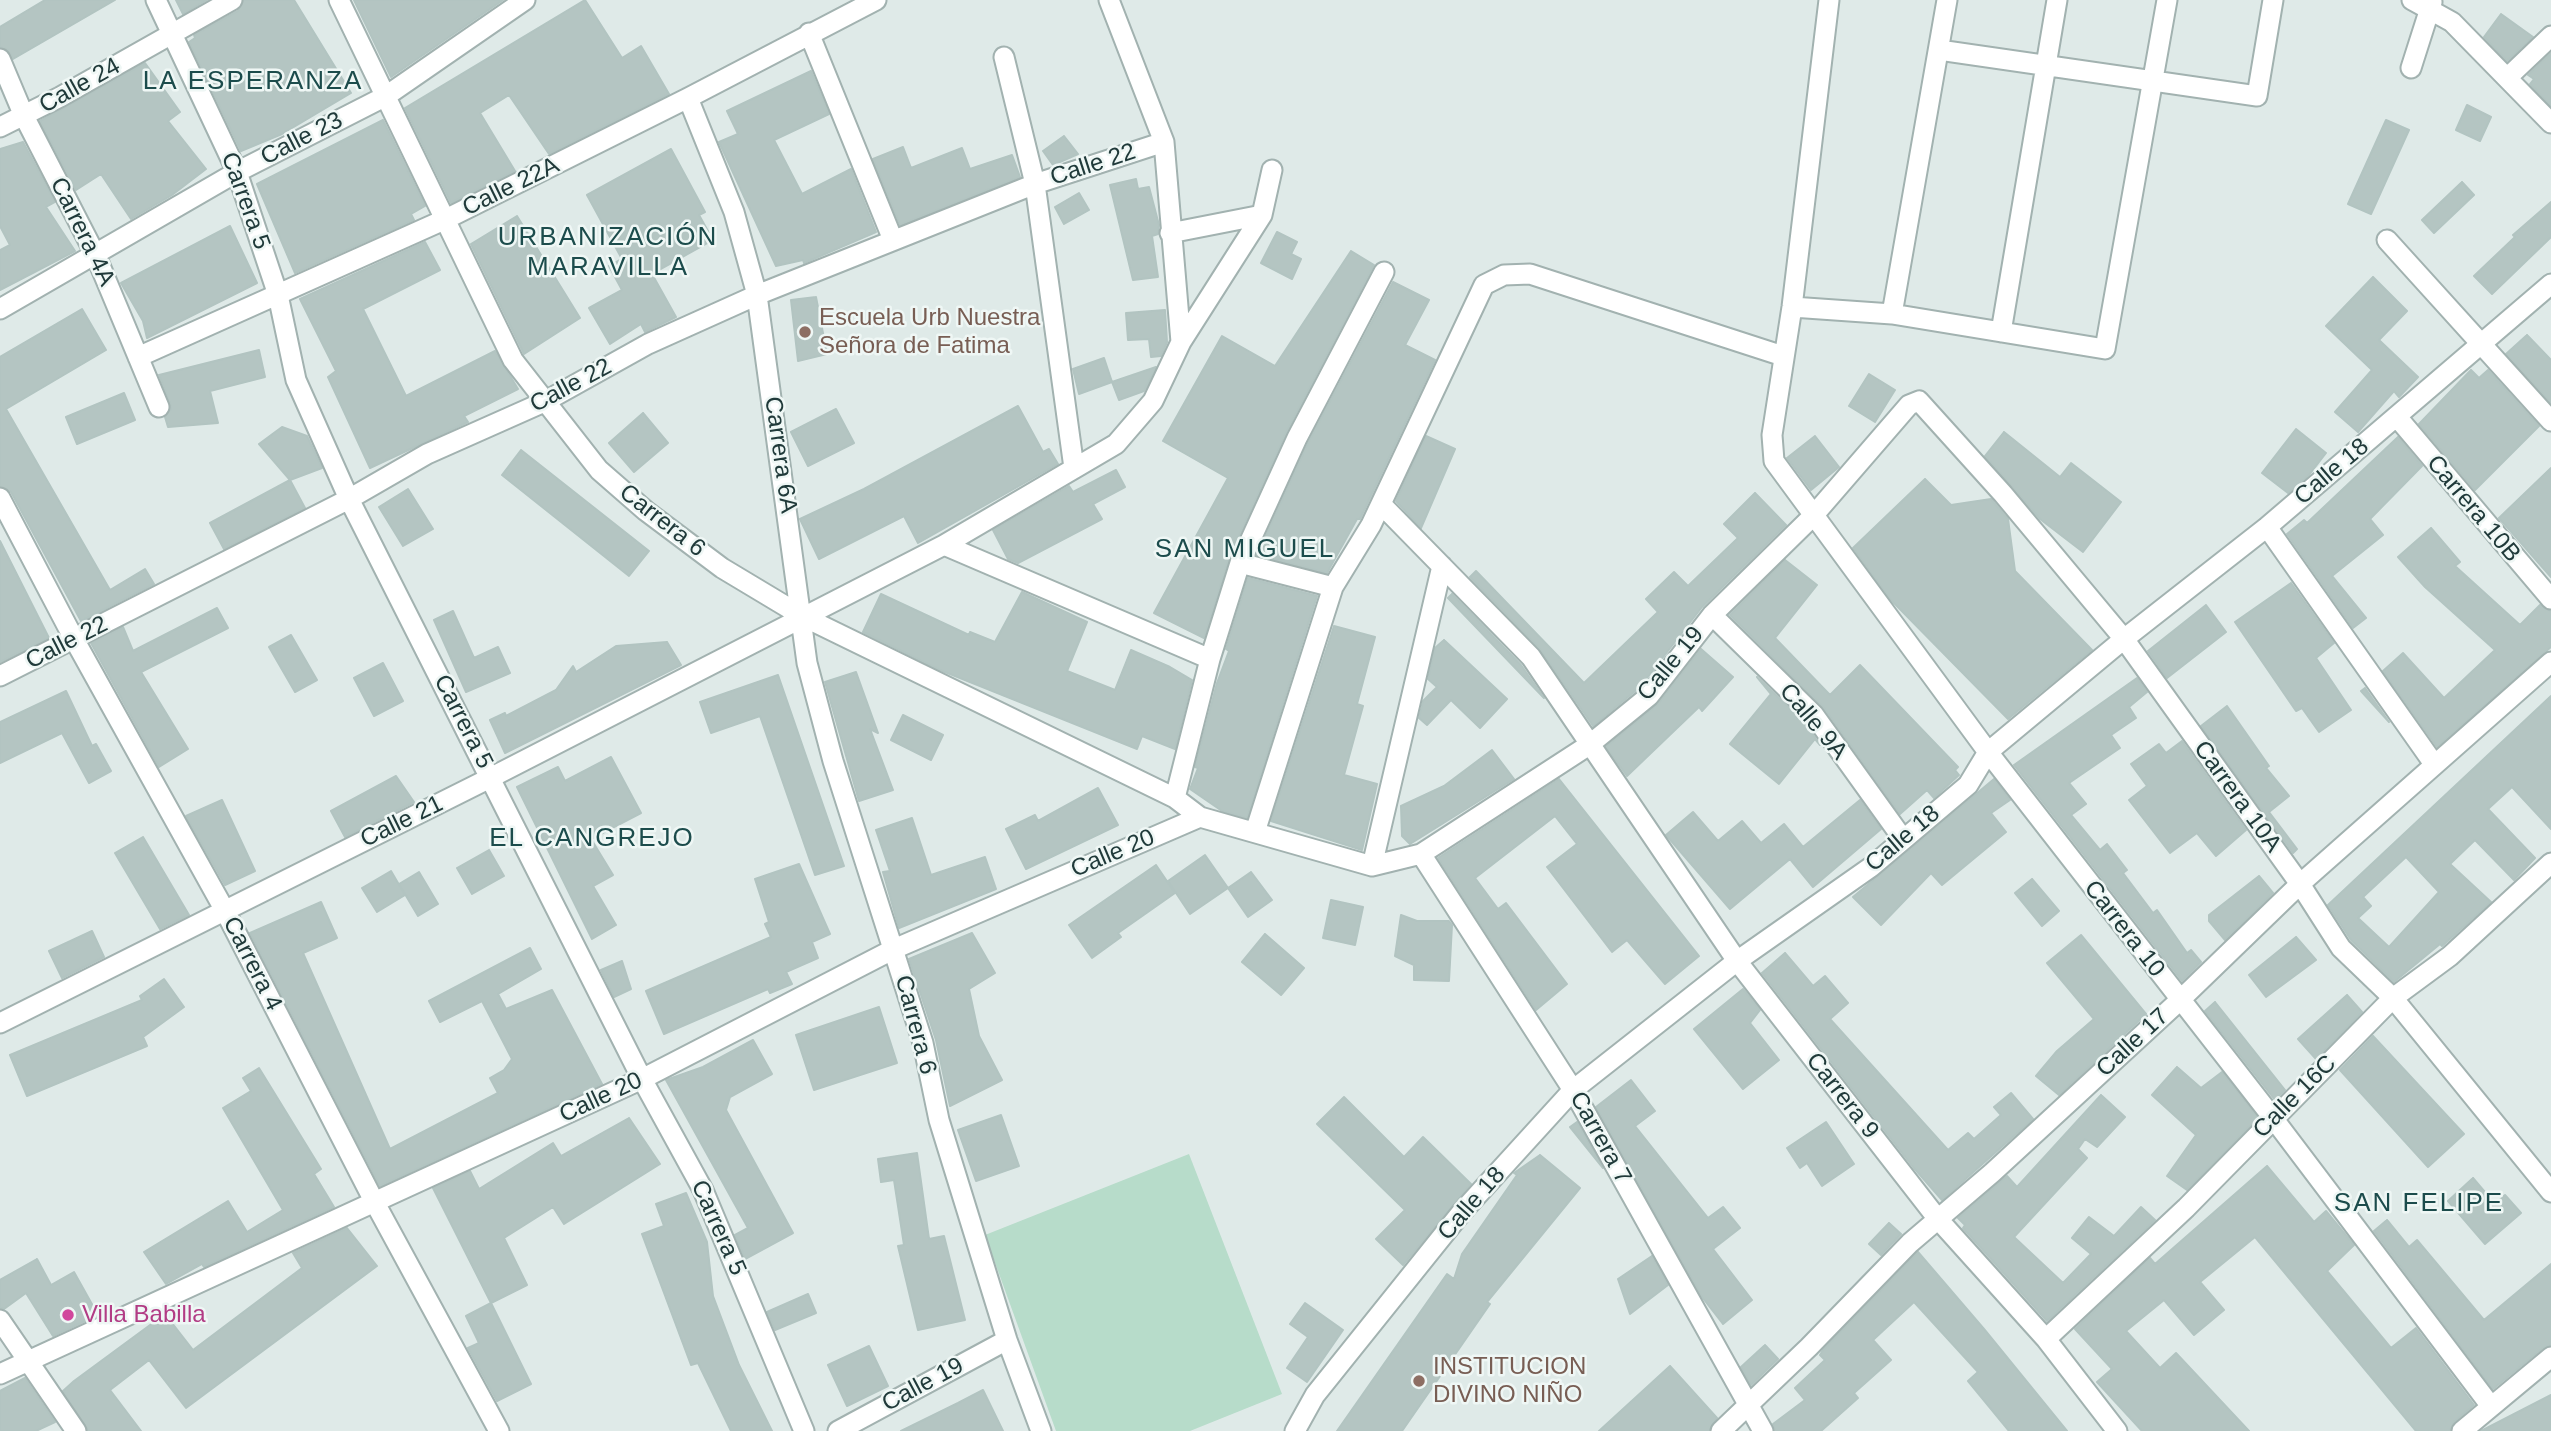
<!DOCTYPE html>
<meta charset="utf-8">
<style>
body{margin:0}
canvas{display:block;background:#dfeae8}
</style>
<canvas width="2551" height="1431"></canvas>
<script>
const context = document.querySelector('canvas').getContext('2d');
context.lineJoin = 'round';
function fill(path, color) {
  context.fillStyle = color;
  context.fill(path, 'evenodd');
}
function toPath(rows) {
  const path = new Path2D();
  for (const r of rows) {
    path.moveTo(r[0], r[1]);
    for (let i = 2; i < r.length; i += 2) path.lineTo(r[i], r[i + 1]);
  }
  return path;
}
function stroke(path, color, width, dash) {
  context.strokeStyle = color;
  context.lineWidth = width;
  context.lineCap = dash ? 'butt' : 'round';
  context.setLineDash(dash || []);
  context.stroke(path);
}
function label(font, color, halo, rows, align = 'center') {
  context.font = font + ' Helvetica,sans-serif';
  context.lineWidth = 5;
  context.setLineDash([]);
  context.textBaseline = 'middle';
  context.strokeStyle = halo;
  context.fillStyle = color;
  for (const [text, x, y, turn = 0] of rows) {
    context.save();
    context.translate(x, y);
    context.rotate((+turn || 0) * Math.PI / 180);
    context.textAlign = isNaN(turn) ? turn : align;
    if (halo) context.strokeText(text, 0, 0);
    context.fillText(text, 0, 0);
    context.restore();
  }
}
const green = toPath([
 [1189,1154,1282,1394,1190,1431,1056,1431,985,1235]
]);
const building = toPath([
 [45,0,115,0,13,59,8,50,0,47,0,27,45,0],
 [176,0,207,0,183,14,176,0],
 [244,0,294,0,351,93,282,134,241,151,189,42,195,38,194,35,238,11,244,0],
 [354,0,503,0,391,77,354,0],
 [585,0,622,58,641,46,669,94,549,154,509,95,480,113,515,171,451,203,405,108,585,0],
 [2501,14,2533,37,2507,61,2484,37,2501,14],
 [2551,53,2551,106,2530,84,2534,79,2528,75,2551,53],
 [145,63,180,112,168,121,206,169,172,195,131,219,101,174,76,190,40,121,145,63],
 [811,71,829,114,774,140,802,194,851,169,876,232,804,263,803,260,776,266,719,142,738,134,727,111,811,71],
 [2467,105,2491,117,2480,141,2456,130,2467,105],
 [383,120,425,206,411,214,414,220,295,273,257,184,383,120],
 [2386,120,2409,130,2371,214,2348,204,2386,120],
 [1064,136,1078,154,1053,165,1043,151,1064,136],
 [23,142,55,202,46,207,75,251,0,290,0,250,10,245,0,226,0,149,23,142],
 [903,147,911,168,962,148,970,169,1012,155,1020,177,900,225,873,159,903,147],
 [671,149,705,212,699,215,713,240,652,274,676,317,645,332,641,324,610,344,589,308,622,290,609,266,622,259,587,195,671,149],
 [1136,179,1138,189,1149,187,1159,225,1158,234,1152,236,1158,277,1133,280,1110,185,1136,179],
 [2462,182,2474,195,2434,233,2422,220,2462,182],
 [1079,193,1089,210,1064,224,1055,207,1079,193],
 [2551,202,2551,237,2492,294,2474,276,2515,237,2513,235,2551,202],
 [517,216,580,318,524,354,471,244,517,216],
 [230,226,257,283,147,338,143,321,121,283,230,226],
 [1277,232,1297,242,1291,254,1301,259,1292,279,1261,263,1277,232],
 [425,242,440,270,363,309,406,396,495,351,518,389,464,416,468,422,370,468,328,377,336,371,300,299,425,242],
 [1351,251,1374,265,1286,433,1229,558,1204,638,1154,613,1228,478,1163,441,1222,336,1275,366,1351,251],
 [2373,277,2407,311,2379,340,2418,377,2399,397,2394,391,2358,432,2335,412,2372,370,2326,326,2373,277],
 [1393,282,1429,300,1405,345,1435,360,1360,519,1357,519,1327,573,1257,555,1308,443,1393,282],
 [816,297,827,354,798,361,791,300,816,297],
 [82,309,106,350,6,409,110,590,145,569,154,584,81,621,11,492,0,486,0,357,82,309],
 [1165,310,1167,342,1161,356,1151,357,1149,339,1128,340,1126,313,1165,310],
 [2527,335,2551,360,2551,403,2506,354,2527,335],
 [259,350,265,377,210,391,218,423,168,427,165,417,171,409,170,403,159,375,259,350],
 [1104,358,1112,382,1156,367,1144,391,1119,400,1112,382,1079,394,1073,369,1104,358],
 [2471,370,2479,378,2488,370,2539,426,2475,490,2419,424,2471,370],
 [1869,374,1895,390,1875,422,1849,406,1869,374],
 [124,393,135,420,77,444,66,417,124,393],
 [1018,406,1043,452,1049,449,1058,464,918,543,904,516,819,559,800,519,864,489,1018,406],
 [836,409,854,443,808,466,791,432,836,409],
 [643,413,668,443,634,472,609,443,643,413],
 [282,427,307,436,322,468,290,480,259,444,282,427],
 [2296,429,2326,453,2309,475,2288,493,2262,473,2296,429],
 [2004,432,2060,477,2071,463,2121,502,2083,552,2040,519,1985,456,2004,432],
 [1426,436,1455,449,1421,528,1396,501,1426,436],
 [1815,436,1839,467,1811,490,1787,458,1815,436],
 [2398,437,2422,466,2370,519,2383,535,2332,576,2366,618,2353,628,2287,534,2304,520,2307,523,2398,437],
 [521,450,649,551,629,576,502,475,521,450],
 [2551,468,2551,577,2499,518,2551,468],
 [1116,470,1125,487,1093,504,1102,519,1018,563,1008,559,993,530,1069,486,1073,492,1116,470],
 [1925,479,1951,505,1991,499,2008,519,2015,571,2092,650,2008,719,1890,599,1853,548,1925,479],
 [290,480,305,508,224,549,210,523,290,480],
 [408,489,433,529,403,546,379,507,408,489],
 [1755,493,1786,525,1702,607,1640,687,1593,726,1540,649,1470,577,1476,571,1584,683,1658,612,1646,599,1674,572,1688,586,1738,538,1724,524,1755,493],
 [2431,528,2460,562,2455,566,2520,625,2540,605,2551,611,2551,647,2437,747,2383,671,2403,653,2444,698,2495,650,2425,587,2398,557,2431,528],
 [0,541,49,638,0,662,0,541],
 [1785,560,1817,585,1775,638,1830,695,1860,665,1958,767,1955,770,1959,775,1934,798,1927,790,1900,814,1824,708,1730,615,1785,560],
 [1248,578,1317,596,1247,818,1222,811,1190,789,1198,768,1195,767,1217,683,1229,651,1226,649,1248,578],
 [2291,583,2334,643,2316,658,2351,710,2319,732,2302,708,2296,711,2235,622,2291,583],
 [1022,592,1087,622,1067,671,1115,690,1131,650,1170,667,1192,680,1175,749,1142,736,1137,749,940,670,863,632,881,594,969,635,970,632,995,642,1022,592],
 [1452,594,1521,665,1544,698,1448,598,1452,594],
 [2206,605,2226,632,2167,678,2148,651,2206,605],
 [217,608,228,628,141,672,188,749,159,767,91,643,123,627,133,651,217,608],
 [453,611,474,658,498,647,510,673,466,692,434,620,453,611],
 [1334,626,1375,637,1357,704,1363,706,1344,775,1377,784,1362,850,1271,821,1334,626],
 [291,635,317,680,295,692,269,647,291,635],
 [1444,640,1507,699,1480,728,1451,700,1427,725,1419,718,1423,701,1437,687,1428,679,1435,648,1444,640],
 [667,642,681,665,505,753,490,720,505,713,506,716,556,690,573,666,576,672,616,646,667,642],
 [1701,649,1733,677,1702,711,1699,707,1627,776,1606,747,1658,704,1701,649],
 [383,663,403,701,374,716,354,678,383,663],
 [856,672,878,733,870,729,893,790,859,801,825,682,856,672],
 [778,675,844,866,815,875,760,716,711,733,700,702,778,675],
 [1757,677,1805,723,1820,745,1815,739,1779,784,1730,744,1771,694,1757,677],
 [2137,678,2147,692,2129,707,2136,718,2111,735,2120,748,2069,783,2086,804,2071,815,2100,850,2107,844,2127,870,2123,873,2153,913,2157,910,2187,953,2191,950,2201,962,2182,981,2014,765,2137,678],
 [2365,688,2389,722,2361,691,2365,688],
 [66,691,92,746,96,744,111,771,89,783,62,733,0,763,0,722,66,691],
 [2551,696,2551,829,2512,787,2488,809,2535,858,2514,880,2475,840,2450,864,2491,902,2442,946,2440,944,2394,982,2351,940,2328,905,2551,696],
 [2406,857,2439,892,2389,947,2358,918,2371,906,2363,897,2406,857],
 [2227,706,2269,766,2266,768,2289,796,2269,812,2297,849,2293,853,2201,726,2227,706],
 [903,715,943,735,931,760,891,740,903,715],
 [2182,741,2246,830,2216,856,2197,833,2170,853,2129,800,2147,786,2131,764,2159,744,2166,753,2182,741],
 [1492,750,1514,779,1410,844,1402,836,1401,806,1444,786,1492,750],
 [611,757,641,813,591,839,613,875,593,886,616,925,592,939,517,787,558,767,565,781,611,757],
 [396,776,414,802,345,837,331,811,396,776],
 [1559,779,1699,956,1665,984,1627,940,1612,952,1547,867,1577,844,1555,816,1475,878,1498,909,1506,903,1567,984,1536,1010,1438,858,1559,779],
 [1994,779,2010,800,1991,813,2006,832,1942,885,1931,873,1881,925,1853,897,1994,779],
 [1098,788,1118,825,1026,869,1006,829,1035,815,1038,821,1098,788],
 [222,800,255,871,225,885,186,816,222,800],
 [1860,800,1881,829,1813,887,1790,859,1730,909,1666,835,1693,812,1718,841,1742,821,1761,843,1784,824,1803,847,1860,800],
 [912,818,931,875,985,857,996,889,899,928,883,872,890,871,876,830,912,818],
 [143,837,189,915,160,929,115,853,143,837],
 [489,850,504,876,472,894,457,868,489,850],
 [1205,855,1228,888,1190,914,1168,881,1205,855],
 [799,864,830,934,812,942,818,958,786,972,792,984,770,993,768,989,664,1034,646,991,771,937,765,924,769,922,755,879,799,864],
 [1156,865,1175,893,1118,933,1121,937,1092,958,1069,925,1156,865],
 [391,871,405,895,377,912,362,888,391,871],
 [419,872,438,904,418,916,399,884,419,872],
 [1251,872,1272,900,1248,917,1228,888,1251,872],
 [2259,876,2273,893,2225,940,2209,921,2209,915,2259,876],
 [2032,879,2059,911,2042,926,2015,893,2032,879],
 [1331,900,1363,907,1355,945,1323,938,1331,900],
 [321,902,337,938,303,953,390,1149,498,1093,490,1078,504,1070,512,1059,482,1001,440,1022,429,1001,530,948,541,969,498,994,506,1009,552,990,602,1084,380,1186,250,933,321,902],
 [1401,915,1417,921,1449,921,1452,925,1449,981,1414,980,1414,965,1395,956,1401,915],
 [92,931,104,957,62,978,49,951,92,931],
 [972,933,995,973,969,989,979,1036,1002,1080,950,1106,936,1040,909,959,972,933],
 [1265,934,1304,968,1281,995,1242,962,1265,934],
 [2081,935,2146,1014,2059,1095,2036,1076,2057,1051,2094,1019,2047,963,2081,935],
 [2296,937,2316,960,2266,997,2249,975,2296,937],
 [1785,953,1813,986,1825,976,1848,1003,1830,1019,1948,1150,1968,1133,1974,1139,2001,1115,1994,1107,2011,1093,2033,1119,1942,1200,1913,1167,1762,973,1785,953],
 [622,961,631,989,614,997,601,970,622,961],
 [164,979,184,1007,143,1037,147,1046,27,1096,10,1055,142,1000,140,996,164,979],
 [1743,989,1760,1010,1750,1023,1779,1060,1743,1089,1694,1029,1743,989],
 [2347,995,2362,1012,2316,1059,2298,1039,2347,995],
 [2215,1002,2285,1090,2275,1100,2205,1011,2215,1002],
 [879,1007,897,1063,814,1090,796,1035,879,1007],
 [2373,1036,2464,1134,2428,1167,2340,1070,2373,1036],
 [753,1040,772,1074,730,1097,726,1110,793,1233,745,1259,735,1235,748,1228,666,1080,703,1067,753,1040],
 [2177,1067,2201,1088,2222,1072,2258,1118,2187,1190,2167,1176,2196,1135,2152,1095,2177,1067],
 [259,1068,321,1169,314,1174,334,1207,204,1267,202,1264,166,1284,144,1252,228,1201,247,1232,283,1210,223,1108,251,1091,243,1078,259,1068],
 [1631,1080,1655,1111,1635,1126,1708,1218,1723,1207,1740,1228,1713,1249,1752,1300,1723,1324,1702,1297,1596,1107,1631,1080],
 [2101,1095,2125,1117,2097,1147,2085,1139,2078,1149,2087,1158,2014,1237,2063,1283,2091,1254,2072,1238,2089,1217,2114,1236,2141,1207,2155,1220,2047,1321,1963,1228,1965,1225,1958,1218,2007,1176,2017,1187,2101,1095],
 [1344,1097,1404,1157,1423,1137,1471,1184,1403,1265,1376,1239,1405,1210,1317,1124,1344,1097],
 [1001,1115,1019,1166,976,1181,958,1130,1001,1115],
 [629,1118,660,1164,564,1224,553,1207,504,1238,527,1285,491,1303,531,1384,497,1401,468,1348,479,1343,466,1316,491,1303,433,1188,470,1171,479,1189,553,1143,561,1156,629,1118],
 [1577,1122,1603,1168,1570,1127,1577,1122],
 [1826,1122,1854,1164,1822,1186,1807,1163,1800,1168,1787,1148,1826,1122],
 [917,1153,929,1239,944,1236,965,1320,918,1330,898,1246,904,1245,894,1180,881,1182,878,1159,917,1153],
 [1540,1155,1580,1188,1487,1302,1490,1304,1402,1431,1337,1431,1447,1274,1454,1279,1462,1254,1517,1175,1514,1173,1540,1155],
 [2267,1166,2314,1222,2326,1211,2354,1245,2327,1271,2391,1348,2416,1328,2474,1405,2454,1422,2450,1431,2416,1431,2255,1237,2200,1282,2224,1310,2194,1335,2164,1300,2126,1331,2160,1368,2176,1353,2249,1431,2142,1431,2097,1382,2112,1369,2075,1329,2150,1258,2155,1264,2267,1166],
 [2473,1178,2495,1204,2505,1195,2521,1213,2485,1244,2448,1201,2473,1178],
 [686,1193,707,1242,713,1296,739,1365,772,1431,731,1431,698,1363,691,1365,642,1234,664,1226,656,1204,686,1193],
 [2387,1220,2409,1247,2417,1240,2484,1320,2551,1264,2551,1345,2543,1348,2493,1389,2374,1231,2387,1220],
 [1889,1223,1901,1234,1881,1255,1869,1244,1889,1223],
 [347,1228,377,1266,186,1408,149,1360,110,1390,141,1431,88,1431,63,1391,74,1381,165,1314,193,1350,302,1268,293,1253,347,1228],
 [1918,1252,1984,1329,2067,1431,2009,1431,1968,1381,1978,1372,1914,1302,1873,1340,1891,1360,1854,1393,1858,1398,1821,1431,1775,1431,1773,1424,1805,1400,1795,1388,1825,1360,1820,1355,1823,1350,1918,1252],
 [1652,1256,1668,1285,1630,1314,1618,1279,1652,1256],
 [37,1259,51,1285,74,1272,98,1315,53,1336,26,1293,4,1309,0,1308,0,1280,37,1259],
 [808,1294,816,1313,775,1330,767,1312,808,1294],
 [1305,1303,1343,1330,1307,1382,1287,1368,1308,1337,1290,1324,1305,1303],
 [1765,1345,1778,1359,1751,1385,1741,1367,1765,1345],
 [869,1346,888,1386,847,1406,828,1365,869,1346],
 [1670,1366,1717,1418,1709,1431,1599,1431,1670,1366],
 [25,1378,55,1422,36,1431,0,1431,0,1391,25,1378],
 [983,1390,1003,1431,901,1431,958,1403,983,1390],
 [2551,1395,2551,1431,2481,1431,2551,1395]
]);
const minor = toPath([
 [156,0,237,172,278,295,296,380,349,499,642,1079,703,1190,804,1431],
 [339,0,513,360,599,470,646,511,722,568,802,616,1175,798,1200,817,1372,866,1421,854,1589,745,1649,696,1712,615,1813,516,1909,405,1919,401,2003,494,2124,639,2300,884,2341,948,2393,998,2551,1192],
 [1109,0,1164,142,1181,342],
 [1829,0,1792,307,1772,435,1774,461,1988,752,2273,1118,2490,1405],
 [2412,0,2452,22,2551,123],
 [809,33,893,240],
 [1939,50,2257,96,2273,0],
 [1004,57,1035,184,1074,468],
 [0,59,24,116,96,256,159,407],
 [2411,68,2432,2],
 [2507,78,2551,36],
 [688,98,734,212,757,295,807,663,833,761,923,1043,939,1120,1007,1340,1041,1431],
 [0,127,60,97,232,0],
 [1170,233,1262,215],
 [2387,240,2551,421],
 [1792,307,1892,314,2105,349,2167,0],
 [0,309,237,172,386,96,525,0],
 [1892,314,1947,0],
 [2001,332,2057,0],
 [138,357,446,219,688,98,876,0],
 [2397,417,2551,599],
 [0,498,74,639,224,909,375,1203,499,1431],
 [1381,504,1531,657,1737,961,1937,1218,2046,1339,2117,1431],
 [2267,527,2434,764],
 [944,545,1210,659],
 [1240,563,1333,587],
 [1712,615,1814,715,1903,839],
 [0,676,349,499,427,454,544,402,648,344,757,295,1035,184,1164,142],
 [1175,798,1210,659,1240,563,1297,438,1384,272],
 [1255,832,1333,587,1371,525,1484,285,1504,275,1530,274,1783,356],
 [1421,854,1573,1090,1763,1431],
 [1372,866,1442,566],
 [0,1023,490,778,944,545,1116,444,1153,401,1181,342,1262,215,1272,170],
 [0,1320,76,1431],
 [2046,1339,2186,1208,2393,998,2450,956,2551,863],
 [0,1374,642,1079,894,949,1200,817],
 [838,1431,1007,1340],
 [1295,1431,1315,1395,1461,1213,1573,1090,1737,961,1871,867,1968,785,1988,752,2124,639,2267,527,2551,284],
 [1721,1431,1809,1347,1910,1243,1992,1173,2179,1001,2300,884,2551,662],
 [2462,1431,2551,1357]
]);
const markers = [
 [805,332,7,"#8d6e63"],
 [68,1315,7,"#d1479c"],
 [1419,1381,7,"#8d6e63"]
];
const streetNames = [
 ["Calle 24",80,86,-29],
 ["Calle 23",302,139,-27],
 ["Calle 22",1093,165,-18],
 ["Calle 22A",511,187,-26],
 ["Carrera 5",245,201,70],
 ["Carrera 4A",82,232,64],
 ["Calle 22",571,386,-28],
 ["Carrera 6A",780,455,82],
 ["Calle 18",2332,472,-40],
 ["Carrera 10B",2473,509,50],
 ["Carrera 6",662,521,38],
 ["Calle 22",67,643,-27],
 ["Calle 19",1671,664,-50],
 ["Carrera 5",463,722,63],
 ["Calle 9A",1813,722,50],
 ["Carrera 10A",2237,797,54],
 ["Calle 21",402,822,-26],
 ["Calle 18",1903,839,-40],
 ["Calle 20",1113,854,-23],
 ["Carrera 10",2124,929,52],
 ["Carrera 4",252,964,63],
 ["Carrera 6",915,1025,75],
 ["Calle 17",2133,1043,-43],
 ["Carrera 9",1842,1096,52],
 ["Calle 16C",2295,1097,-45],
 ["Calle 20",601,1098,-25],
 ["Carrera 7",1600,1138,61],
 ["Calle 18",1472,1204,-49],
 ["Carrera 5",718,1228,66],
 ["Calle 19",923,1385,-28]
];
const educationNames = [
 ["Escuela Urb Nuestra",819,318],
 ["Señora de Fatima",819,346],
 ["INSTITUCION",1433,1367],
 ["DIVINO NIÑO",1433,1395]
];
const hotelNames = [
 ["Villa Babilla",82,1315]
];
const neighbourhoodNames = [
 ["LA ESPERANZA",253,82],
 ["URBANIZACIÓN",608,238],
 ["MARAVILLA",608,268],
 ["SAN MIGUEL",1245,550],
 ["EL CANGREJO",592,839],
 ["SAN FELIPE",2419,1204]
];
fill(green, '#b7dcca');
fill(building, '#b4c5c2');
stroke(building, '#b2c4c1', 2);
stroke(minor, '#a2b2b0', 23);
stroke(minor, '#fff', 19);
for (const [x, y, r, color] of markers) {
  const dot = new Path2D();
  dot.arc(x, y, r, 0, 2 * Math.PI);
  context.fillStyle = color;
  context.fill(dot);
  stroke(dot, '#eff7f5', 2.5);
}
label('24px', '#203a3a', '#eff7f5', streetNames);
label('24px', '#785e54', '#eff7f5', educationNames, 'left');
label('24px', '#b23c85', '#eff7f5', hotelNames, 'left');
context.letterSpacing = '2px';
label('26px', '#1c4c4c', '#eff7f5', neighbourhoodNames);
context.letterSpacing = '0px';
</script>
